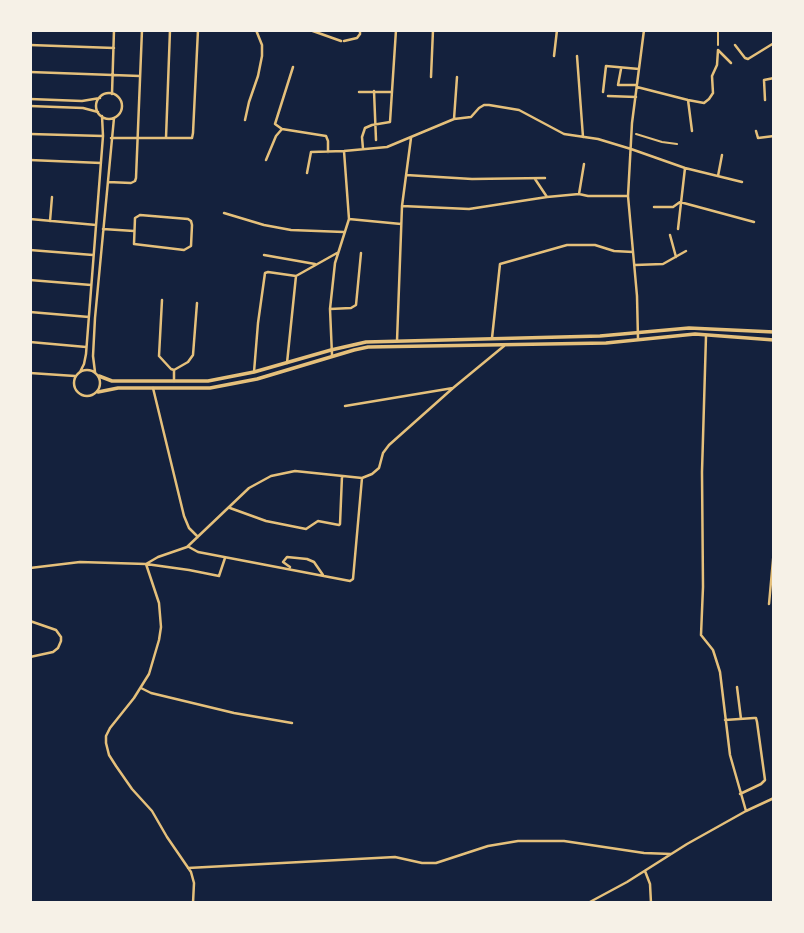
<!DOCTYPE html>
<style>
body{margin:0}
#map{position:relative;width:804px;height:933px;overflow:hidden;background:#14213d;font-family:Raleway,sans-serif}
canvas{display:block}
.frame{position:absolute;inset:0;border:32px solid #f6f1e7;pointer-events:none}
</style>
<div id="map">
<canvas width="804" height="933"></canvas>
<div class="frame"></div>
</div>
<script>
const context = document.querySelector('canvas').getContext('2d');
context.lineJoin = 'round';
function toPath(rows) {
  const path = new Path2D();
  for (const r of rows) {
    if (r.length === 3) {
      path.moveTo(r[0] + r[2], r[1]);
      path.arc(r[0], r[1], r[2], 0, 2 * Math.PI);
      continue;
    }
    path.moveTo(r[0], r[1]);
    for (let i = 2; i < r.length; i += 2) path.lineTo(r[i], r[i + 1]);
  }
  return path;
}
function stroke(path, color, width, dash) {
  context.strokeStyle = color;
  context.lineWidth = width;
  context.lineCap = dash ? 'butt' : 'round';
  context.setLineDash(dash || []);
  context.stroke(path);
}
const path = toPath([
 [718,45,718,30],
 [636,134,662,142,677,144]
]);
const minor = toPath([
 [310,30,341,41],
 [344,41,357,38,360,34,360,30],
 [30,45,114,48],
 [735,45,745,58,748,59,774,43],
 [554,56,557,30],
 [577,56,583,137],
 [293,67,275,124,282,129,326,136,328,141,328,152],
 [621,69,618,85,637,85],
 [30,72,140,76],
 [431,77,433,30],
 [637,87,688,100,704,103,709,99,713,93,712,76,717,65,718,50,731,63],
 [374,91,376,140],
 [359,92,392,92],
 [603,92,606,66,639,69],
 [109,106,13],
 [112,94,114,30],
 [608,96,636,97],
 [30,99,82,101,100,98],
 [688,100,692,131],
 [765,100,764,80,774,78],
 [30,106,83,108,98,112],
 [454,119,457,77],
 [245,120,249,102,258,76,262,56,262,45,256,30],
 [756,131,758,138,774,136],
 [30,134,103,136],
 [111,138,192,138,193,133,198,30],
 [166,138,170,30],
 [363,149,362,137,365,128,372,125,390,122,396,30],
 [30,160,101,163],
 [266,160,276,136,282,129],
 [307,173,311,152,344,151,387,147,454,119,471,117,479,108,484,105,489,105,519,110,564,134,598,139,631,149,685,168,742,182],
 [406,175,472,179,545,178],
 [718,176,722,155],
 [535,179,547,197],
 [108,182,131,183,135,181,136,178,142,30],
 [579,194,584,164],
 [402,206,469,209,547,197,579,194,588,196,628,196],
 [654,207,673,207,680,202,754,222],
 [224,213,264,225,291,230,344,232],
 [140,215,188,219,191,221,192,225,191,246,184,250,134,244,135,218,140,215],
 [30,219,96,225],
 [349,219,401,224],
 [50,221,52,197],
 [103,229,134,231],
 [678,229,685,168],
 [670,235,676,257],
 [30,250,93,255],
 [264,255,315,264],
 [635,265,663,264,686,251],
 [30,280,91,285],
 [162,300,159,356,171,369,174,370],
 [330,309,351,308,356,305,361,253],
 [30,312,89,317],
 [706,336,702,472,703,587,701,635,713,650,720,672,730,755,746,811],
 [492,338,500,264,567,245,595,245,614,251,633,252],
 [638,339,637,296,628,196,632,123,644,30],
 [397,341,402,206,411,138],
 [30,342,86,347],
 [332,355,330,309,335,263,349,219,344,151],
 [287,363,296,276],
 [87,383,13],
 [80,372,84,364,86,354,103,136,102,116],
 [95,372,93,356,95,318,114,118],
 [254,372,258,323,265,273,268,272,296,276,337,253],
 [30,373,75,376],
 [174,381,174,370,188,362,193,355,197,303],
 [153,388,184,516,189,528,198,537],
 [345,406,453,388],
 [230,508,266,521,306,529,318,521,339,525,340,524,342,476],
 [189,547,198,552,350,581,353,579,362,478],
 [146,564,158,557,187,547,249,488,271,476,295,471,362,478,372,474,379,468,383,453,389,445,453,388,504,346],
 [146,564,159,603,161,627,159,640,149,674,134,698,110,728,106,736,106,743,109,755,116,766,132,789,152,811,167,837,191,872,194,883,193,903],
 [290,567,283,562,287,557,307,559,314,562,323,575],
 [30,568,80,562,146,564,189,570,219,576,225,558],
 [769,604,774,549],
 [30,621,56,630,61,637,61,641,58,648,53,652,30,657],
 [737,687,741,719],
 [141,688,151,693,234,713,292,723],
 [725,720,754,718,756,718,757,722,765,780,761,784,740,794],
 [188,868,395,857,422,863,436,863,488,846,518,841,564,841,644,853,671,854],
 [645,871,650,884,651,903],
 [588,903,627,882,687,844,746,811,774,798]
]);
const tertiary = toPath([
 [99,376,112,381,208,381,254,372,331,350,366,342,600,336,689,328,774,332],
 [98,392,118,388,210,388,257,379,354,350,368,347,606,343,695,334,774,340]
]);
stroke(path, '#e5c07b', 2);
stroke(minor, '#e5c07b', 2.5);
stroke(tertiary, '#e5c07b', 3.5);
</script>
